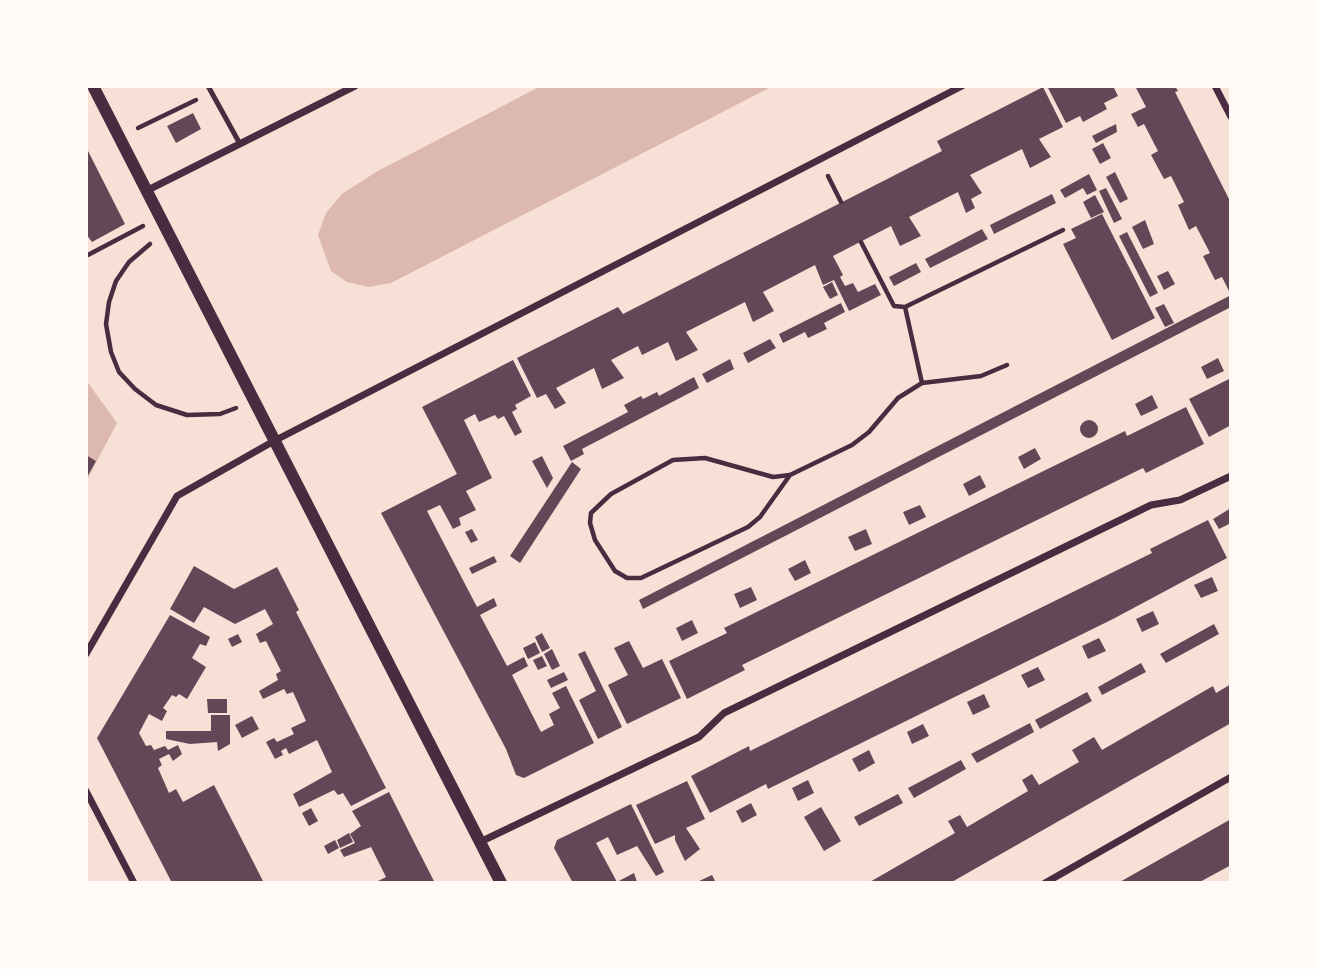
<!DOCTYPE html>
<style>
body{margin:0}
#map{position:relative;width:1317px;height:969px;overflow:hidden;background:#f7e1d7;font-family:"Nunito Sans",sans-serif}
canvas{display:block}
.frame{position:absolute;inset:0;border:88px solid #fffaf5;pointer-events:none}
</style>
<div id="map">
<canvas width="1317" height="969"></canvas>
<div class="frame"></div>
</div>
<script>
const context = document.querySelector('canvas').getContext('2d');
context.lineJoin = 'round';
function fill(path, color) {
  context.fillStyle = color;
  context.fill(path, 'evenodd');
}
function toPath(rows) {
  const path = new Path2D();
  for (const r of rows) {
    if (r.length === 3) {
      path.moveTo(r[0] + r[2], r[1]);
      path.arc(r[0], r[1], r[2], 0, 2 * Math.PI);
      continue;
    }
    path.moveTo(r[0], r[1]);
    for (let i = 2; i < r.length; i += 2) path.lineTo(r[i], r[i + 1]);
  }
  return path;
}
function stroke(path, color, width, dash) {
  context.strokeStyle = color;
  context.lineWidth = width;
  context.lineCap = dash ? 'butt' : 'round';
  context.setLineDash(dash || []);
  context.stroke(path);
}
const water = toPath([
 [541,86,773,86,391,283,368,287,347,282,331,271,318,235,326,213,342,194,376,172],
 [86,380,117,423,86,482]
]);
const building = toPath([
 [1047,86,1113,86,1118,96,1104,103,1107,109,1083,122,1080,116,1066,123],
 [1135,86,1175,86,1178,91,1175,92,1231,203,1231,290,1229,291,1222,277,1215,280,1203,256,1210,253,1196,226,1189,230,1178,205,1184,202,1171,176,1164,179,1157,166,1151,155,1158,151,1144,124,1138,127,1131,114,1146,107],
 [1043,87,1063,127,1039,139,1051,157,1030,168,1022,149,970,175,982,193,971,199,975,208,966,213,958,192,909,217,921,236,900,246,891,226,833,256,843,275,840,277,845,286,853,283,858,292,875,284,881,295,849,311,834,280,823,285,815,265,763,292,774,311,753,322,745,302,686,332,698,350,676,361,668,342,642,355,638,346,611,360,624,378,602,389,594,368,556,388,566,403,555,409,546,394,537,398,517,358,618,307,623,314,942,151,937,141],
 [193,113,201,129,176,143,167,126],
 [1116,124,1117,132,1096,143,1092,136],
 [1103,143,1111,158,1100,164,1092,149],
 [86,147,125,224,92,242,86,234],
 [1115,172,1128,199,1120,203,1106,177],
 [1089,174,1097,190,1087,195,1083,188,1065,198,1060,190],
 [1106,188,1122,219,1114,223,1099,191],
 [1052,194,1056,203,994,234,990,225],
 [1095,195,1104,212,1091,218,1083,202],
 [1102,214,1155,318,1112,340,1063,244,1076,238,1071,229],
 [1145,220,1154,244,1143,249,1132,227],
 [982,229,988,239,930,268,925,259],
 [1127,232,1158,293,1150,297,1119,236],
 [916,263,921,272,894,286,889,277],
 [1168,271,1175,284,1164,290,1157,276],
 [832,282,838,295,830,299,823,287],
 [1231,295,1231,307,964,444,643,609,639,600],
 [841,303,845,312,824,323,827,329,808,338,805,332,783,343,779,334],
 [1164,304,1174,323,1165,327,1155,308],
 [770,339,776,348,748,363,743,353],
 [1218,358,1224,371,1207,379,1201,367],
 [730,359,734,369,707,383,702,374],
 [513,360,531,396,515,405,517,409,512,412,522,432,515,436,504,416,498,419,495,415,479,422,475,414,464,420,492,478,466,491,476,510,459,518,461,525,453,529,440,505,427,511,477,607,494,598,497,606,480,615,507,666,524,657,528,666,512,675,541,732,554,725,549,714,560,708,552,693,566,686,594,743,524,778,516,775,506,749,381,513,457,474,422,407],
 [694,377,699,388,582,449,584,454,571,461,563,446,628,412,624,405,641,396,643,399,657,392,659,396],
 [1231,378,1231,425,1209,437,1189,399],
 [1152,395,1158,408,1141,416,1135,404],
 [1186,407,1204,444,1146,473,1143,468,742,665,745,670,687,699,669,661,727,633,724,628,1125,431,1127,436],
 [1089,429,9],
 [1035,448,1041,459,1024,469,1018,457],
 [86,455,96,461,86,479],
 [542,456,553,478,547,488,532,461],
 [572,462,581,469,520,563,510,556],
 [980,475,986,487,969,496,963,484],
 [920,505,926,517,909,525,903,512],
 [1231,508,1231,529,1229,524,1219,529,1213,519],
 [1208,520,1227,558,1113,619,768,789,766,784,710,813,691,776,749,746,750,751,1152,553,1150,549],
 [472,529,478,540,471,543,465,532],
 [866,529,872,544,855,551,848,537],
 [494,556,497,562,472,574,469,568],
 [805,560,811,573,795,581,788,569],
 [194,566,234,589,277,567,299,610,296,612,386,788,351,806,343,793,338,795,334,790,299,807,293,794,332,772,317,740,289,754,286,748,281,751,283,755,275,759,266,742,274,738,277,742,294,734,291,728,306,721,293,692,287,694,284,689,263,699,259,691,278,680,276,674,281,671,266,641,260,643,256,634,273,624,265,609,235,624,204,607,194,623,170,609],
 [1212,577,1218,591,1201,598,1194,585],
 [751,587,757,600,740,608,734,594],
 [1153,611,1159,624,1142,632,1136,619],
 [170,615,210,637,206,646,200,644,192,658,206,667,187,699,179,694,176,697,172,695,163,708,167,711,162,721,149,714,139,733,146,746,151,745,154,750,165,746,168,750,178,745,182,754,173,761,169,754,159,759,162,765,158,768,169,793,176,789,183,802,214,785,264,883,172,883,97,738],
 [692,620,698,633,682,641,676,628],
 [1214,624,1219,634,1166,663,1160,654],
 [542,633,550,648,542,652,535,637],
 [238,634,242,642,232,647,228,639],
 [1099,638,1106,651,1088,659,1082,646],
 [629,641,643,668,662,659,681,698,627,724,608,685,628,675,614,648],
 [535,642,540,653,528,659,523,648],
 [552,649,560,666,552,670,544,654],
 [585,651,622,727,598,739,579,700,596,691,578,654],
 [542,656,547,666,538,670,533,660],
 [1141,663,1146,672,1102,695,1098,687],
 [1038,667,1045,680,1028,688,1021,675],
 [564,672,568,680,551,688,547,680],
 [1231,684,1231,723,950,883,868,883,955,833,948,821,960,815,967,827,1028,791,1022,780,1032,774,1039,785,1079,762,1072,750,1094,737,1102,750,1213,686,1216,693],
 [1087,692,1092,701,1040,729,1035,720],
 [984,694,990,707,973,715,967,702],
 [207,699,227,699,227,713,208,713],
 [211,715,230,715,230,744,218,751,217,742,190,744,166,739,166,731,211,731],
 [252,716,259,729,242,738,235,725],
 [1030,723,1034,732,977,763,971,754],
 [923,724,929,736,912,744,907,732],
 [869,750,875,763,859,772,852,759],
 [961,760,966,769,914,798,908,788],
 [808,780,814,793,798,801,792,788],
 [687,781,705,819,686,828,700,849,685,861,675,840,675,835,655,844,636,805],
 [389,792,415,844,435,883,374,883,386,877,371,847,344,857,340,850,355,843,350,834,361,826,352,811],
 [898,794,903,803,859,826,854,817],
 [751,803,757,815,742,823,736,811],
 [631,804,664,872,656,876,637,846,617,855,608,837,596,843,617,882,634,873,637,882,573,883,554,848,557,840],
 [821,807,841,841,824,851,804,817],
 [311,808,318,821,309,826,302,813],
 [1231,819,1231,865,1198,883,1118,883],
 [349,833,353,842,340,848,337,840],
 [335,840,339,848,328,854,324,846],
 [712,875,716,883,695,883]
]);
const path = toPath([
 [138,128,196,100],
 [828,176,841,202],
 [861,242,894,306,905,307,1063,230],
 [150,244,129,262,116,281,109,302,106,324,111,352,119,372,135,389,156,405,187,415,220,414,236,408],
 [86,256,143,226],
 [905,307,922,383],
 [790,475,760,517,748,527,641,578,627,578,615,571,595,540,590,523,591,513,611,494,673,460,705,458,773,477,790,475,852,445,869,432,898,398,922,383,981,376,1007,365]
]);
const service = toPath([
 [208,86,240,144]
]);
const minor = toPath([
 [1215,86,1231,117],
 [146,191,355,86],
 [86,654,177,496,274,441,962,86],
 [86,791,134,883],
 [480,842,699,737,724,713,1151,505,1180,500,1231,476],
 [1045,883,1231,777]
]);
const tertiary = toPath([
 [93,86,501,883]
]);
fill(water, '#dcb8b0');
fill(building, '#644757');
stroke(path, '#4a2c40', 4.5);
stroke(service, '#4a2c40', 5);
stroke(minor, '#4a2c40', 7);
stroke(tertiary, '#4a2c40', 12);
</script>
